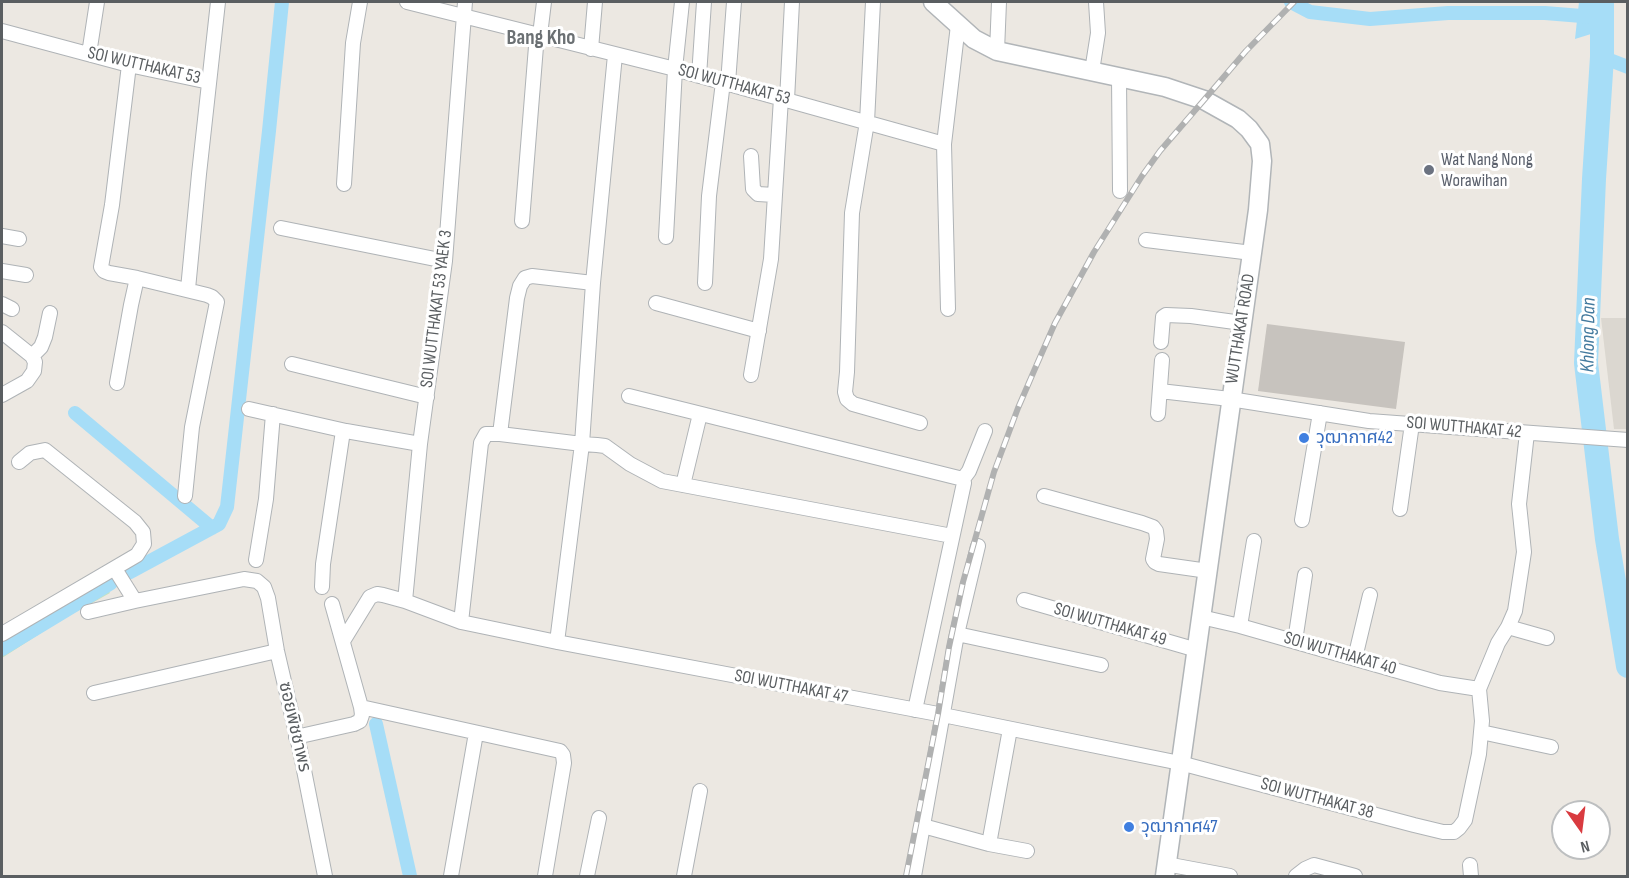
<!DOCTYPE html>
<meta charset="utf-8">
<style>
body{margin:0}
#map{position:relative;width:1629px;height:878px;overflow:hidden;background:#ece8e2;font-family:"Sofia Sans Condensed",sans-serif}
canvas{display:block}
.frame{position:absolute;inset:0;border:3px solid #5a5e61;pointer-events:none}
.north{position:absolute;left:1551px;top:800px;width:60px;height:60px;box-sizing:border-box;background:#fff;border:2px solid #bdbfc0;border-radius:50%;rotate:166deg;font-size:16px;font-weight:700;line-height:24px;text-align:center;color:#5a5e61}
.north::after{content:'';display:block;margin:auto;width:21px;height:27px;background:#d93b40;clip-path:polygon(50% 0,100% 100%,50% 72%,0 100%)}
</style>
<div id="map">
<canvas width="1629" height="878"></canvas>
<div class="frame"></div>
<div class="north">N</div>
</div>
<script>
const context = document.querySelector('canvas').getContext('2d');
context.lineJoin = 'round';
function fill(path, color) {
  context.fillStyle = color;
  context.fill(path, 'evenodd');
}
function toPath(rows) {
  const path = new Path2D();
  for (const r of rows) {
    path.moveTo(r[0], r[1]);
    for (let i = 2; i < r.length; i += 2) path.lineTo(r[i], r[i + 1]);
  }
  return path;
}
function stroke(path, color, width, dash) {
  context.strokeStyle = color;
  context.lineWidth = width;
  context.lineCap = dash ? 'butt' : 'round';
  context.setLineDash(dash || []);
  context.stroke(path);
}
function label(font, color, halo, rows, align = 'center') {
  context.font = font + ' "Sofia Sans Condensed","Noto Sans Thai",sans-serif';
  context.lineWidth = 6;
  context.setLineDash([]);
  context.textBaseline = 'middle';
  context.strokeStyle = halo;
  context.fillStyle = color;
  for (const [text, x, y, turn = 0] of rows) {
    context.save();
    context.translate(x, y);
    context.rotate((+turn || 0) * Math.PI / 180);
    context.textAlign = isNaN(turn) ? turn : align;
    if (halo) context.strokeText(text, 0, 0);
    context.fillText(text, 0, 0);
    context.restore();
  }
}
const education = toPath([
 [1601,318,1627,318,1627,429,1614,429]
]);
const green = toPath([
 [103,580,110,593,58,622,2,658,2,640]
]);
const water = toPath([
 [1579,2,1607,2,1607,29,1575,39]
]);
const canal = toPath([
 [1291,2,1310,12,1370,19,1448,13,1545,13,1594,17],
 [1602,57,1628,67],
 [75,413,212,528],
 [130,572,219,524,227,507,269,131,282,2],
 [2,649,111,583],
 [376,724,410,876]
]);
const river = toPath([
 [1602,2,1602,57,1594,179,1586,363,1607,539,1628,666]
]);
const building = toPath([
 [1267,324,1405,342,1396,409,1258,391]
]);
const minor = toPath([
 [407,2,675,69,944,144],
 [873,2,867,122,852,213,847,372,845,392,847,399,853,404,920,423],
 [2,31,129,65,209,82],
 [540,35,544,2],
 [591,49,595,2],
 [997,51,999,2],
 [89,54,97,2],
 [129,65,112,205,101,267,104,271,109,273,137,278,207,295,212,297,217,302,192,427,185,496],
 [1092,71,1098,33,1096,2],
 [699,76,704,2],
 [1119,77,1120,191],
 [728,83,734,2],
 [787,100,792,2],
 [751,156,753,189,758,194,774,195],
 [344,184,353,43,360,2],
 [522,221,537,34],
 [281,228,445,261],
 [2,236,19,239],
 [666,237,675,69,682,2],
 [1146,240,1252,253],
 [2,271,26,275],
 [705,283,709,196,723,82],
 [188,289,199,174,218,2],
 [656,303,759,331],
 [2,304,12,309],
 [948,309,944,144,958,25],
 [2,332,32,356,35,362,34,371,27,381,2,395],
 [1161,342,1163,317,1166,315,1191,316,1242,323],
 [32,356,41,347,45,337,50,313],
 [292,364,427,397],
 [751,375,771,259,781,98],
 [117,383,131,305,137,278],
 [1160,391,1230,399,1369,421,1628,440],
 [629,396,963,479],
 [249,409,346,431,420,444],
 [1158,414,1162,360],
 [500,434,517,298,520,286,525,278,532,276,593,283],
 [683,485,700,414],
 [1044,496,1142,523,1153,527,1156,531,1157,539,1153,559,1155,562,1159,564,1208,571],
 [1400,509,1412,424],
 [1302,520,1320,413],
 [256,560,266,499,273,414],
 [115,569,135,601],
 [322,587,323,564,343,431],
 [1024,600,1197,650],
 [405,601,420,444,445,261,465,2],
 [332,604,361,707],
 [88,612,135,601,244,579,257,581,264,587,268,598,277,651,300,750,325,876],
 [1201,617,1240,626,1440,683,1479,689],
 [461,622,481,443,486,434,500,434,582,444,597,445,605,446,630,464,662,481,952,536],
 [1240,626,1254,541],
 [1508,627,1547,638],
 [2,634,137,555,144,544,143,532,135,522,45,450,30,453,19,462],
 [957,634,1101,665],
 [343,641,370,597,377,594,383,595,405,601,461,622,557,642,938,714,1180,763,1414,825,1443,832,1454,832,1459,828,1465,820,1479,754,1482,721,1479,689,1498,643,1508,627,1515,611,1524,552,1519,504,1527,433],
 [1295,641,1305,575],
 [557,642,582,444,593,283,615,55],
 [1355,658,1370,595],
 [94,693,277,651],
 [915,710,964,483,963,479,969,471,985,431],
 [1481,732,1551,747],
 [296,737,354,724,360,721,362,715,361,707,560,751,563,755,564,763,545,876],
 [923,826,989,844,1027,851],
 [989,844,1010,729],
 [1166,864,1230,876],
 [1470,865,1471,876],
 [451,876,476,733],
 [587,876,599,818],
 [684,876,700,791],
 [914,876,957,634,978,546],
 [1296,876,1305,869,1314,865,1355,876]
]);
const secondary = toPath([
 [933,2,974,39,997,51,1165,87,1204,100,1238,119,1249,129,1260,144,1262,161,1258,210,1165,876]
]);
const rail = toPath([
 [906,876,938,714,949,647,963,582,994,472,1018,408,1037,364,1055,323,1094,252,1142,176,1160,151,1204,100,1246,51,1294,2]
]);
const markers = [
 [1429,170,6,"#6b7280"],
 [1304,438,6,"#3f7fe0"],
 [1129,827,6,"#3f7fe0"]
];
const streetNames = [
 ["SOI WUTTHAKAT 53",144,66,13],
 ["SOI WUTTHAKAT 53",734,85,15],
 ["SOI WUTTHAKAT 53 YAEK 3",437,309,-83],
 ["WUTTHAKAT ROAD",1241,329,-81],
 ["SOI WUTTHAKAT 42",1464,428,5],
 ["SOI WUTTHAKAT 49",1110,625,16],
 ["SOI WUTTHAKAT 40",1340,654,16],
 ["SOI WUTTHAKAT 47",791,687,11],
 ["ซอยพิชชาพร",294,727,77],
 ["SOI WUTTHAKAT 38",1317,799,15]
];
const worshipNames = [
 ["Wat Nang Nong",1441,160],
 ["Worawihan",1441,181]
];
const shopNames = [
 ["วุฒากาศ42",1316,438],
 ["วุฒากาศ47",1141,827]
];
const waterNames = [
 ["Khlong Dan",1589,335,-89]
];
const quarterNames = [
 ["Bang Kho",541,39]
];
fill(education, '#dbd7d0');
fill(green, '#c4e1c0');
fill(water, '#a6ddf7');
stroke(canal, '#a6ddf7', 14);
stroke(river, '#a6ddf7', 24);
fill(building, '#c7c3be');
stroke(minor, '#afb3b6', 16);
stroke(secondary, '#b1b5b8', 21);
stroke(minor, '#fff', 14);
stroke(secondary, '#fff', 18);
stroke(rail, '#b0b1b1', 6);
stroke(rail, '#fff', 4, [11]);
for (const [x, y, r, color] of markers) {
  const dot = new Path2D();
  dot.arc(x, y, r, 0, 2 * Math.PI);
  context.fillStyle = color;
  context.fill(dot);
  stroke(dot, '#fff', 2);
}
label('18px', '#5a5e61', '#fff', streetNames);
label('18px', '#5b616d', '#fff', worshipNames, 'left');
label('18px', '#366cbe', '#fff', shopNames, 'left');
label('italic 20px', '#437a9e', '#fff', waterNames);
label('bold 21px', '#6b7073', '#fff', quarterNames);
</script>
